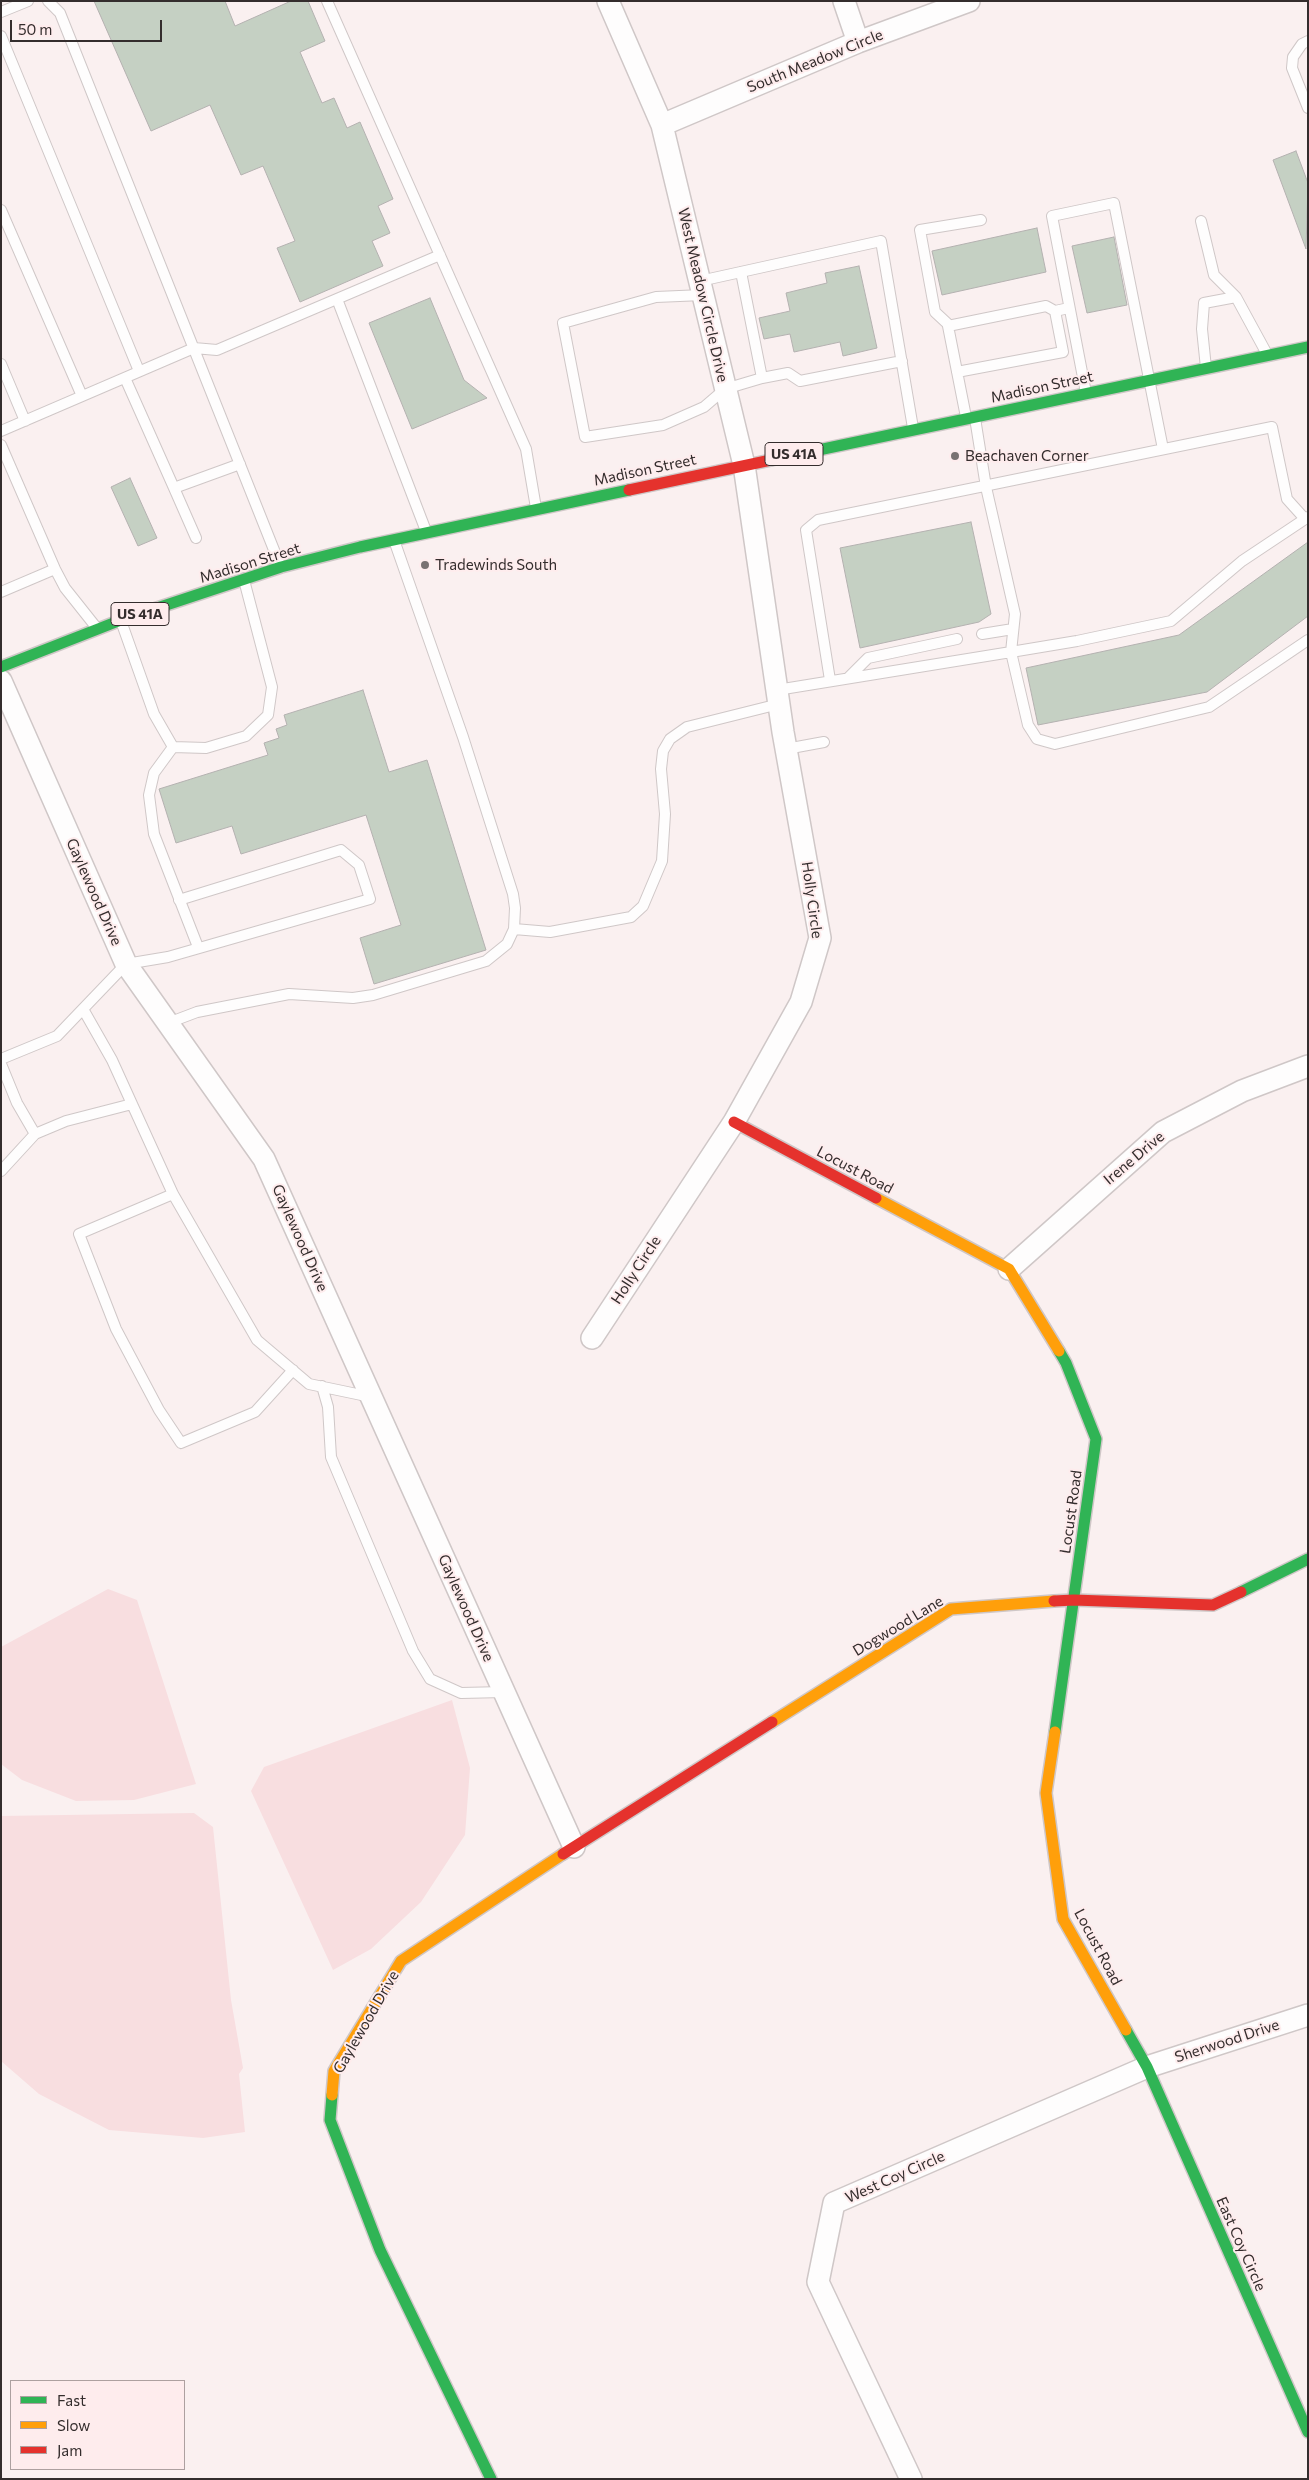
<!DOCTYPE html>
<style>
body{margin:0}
#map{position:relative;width:1309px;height:2480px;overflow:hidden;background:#faf0f0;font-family:Commissioner,sans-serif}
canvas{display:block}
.frame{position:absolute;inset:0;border:2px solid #342d2d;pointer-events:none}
.legend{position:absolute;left:10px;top:2380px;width:175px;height:90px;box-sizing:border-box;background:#feeced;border:1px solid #ada0a0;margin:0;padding:6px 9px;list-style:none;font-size:15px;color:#342d2d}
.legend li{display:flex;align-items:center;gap:10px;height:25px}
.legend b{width:25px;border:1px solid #ada0a0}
.scale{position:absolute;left:10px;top:20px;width:152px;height:22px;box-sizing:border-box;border:2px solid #342d2d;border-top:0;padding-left:6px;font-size:15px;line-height:18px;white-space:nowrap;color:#342d2d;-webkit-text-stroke:4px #feeced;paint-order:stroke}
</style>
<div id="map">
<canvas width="1309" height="2480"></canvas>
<div class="frame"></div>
<ul class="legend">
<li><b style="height:6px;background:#30b455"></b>Fast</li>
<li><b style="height:6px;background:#ff9f0a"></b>Slow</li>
<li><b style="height:6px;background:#e5322d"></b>Jam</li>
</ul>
<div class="scale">50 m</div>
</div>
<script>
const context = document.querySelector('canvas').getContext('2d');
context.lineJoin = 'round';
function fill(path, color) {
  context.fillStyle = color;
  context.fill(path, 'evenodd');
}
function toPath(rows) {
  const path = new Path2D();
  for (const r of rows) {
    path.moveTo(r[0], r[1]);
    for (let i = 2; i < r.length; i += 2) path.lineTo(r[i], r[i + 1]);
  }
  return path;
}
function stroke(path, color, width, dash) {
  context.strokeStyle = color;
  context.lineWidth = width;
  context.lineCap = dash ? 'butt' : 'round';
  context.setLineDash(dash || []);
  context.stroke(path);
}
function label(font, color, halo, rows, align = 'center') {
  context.font = font + ' Commissioner,sans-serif';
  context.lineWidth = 4;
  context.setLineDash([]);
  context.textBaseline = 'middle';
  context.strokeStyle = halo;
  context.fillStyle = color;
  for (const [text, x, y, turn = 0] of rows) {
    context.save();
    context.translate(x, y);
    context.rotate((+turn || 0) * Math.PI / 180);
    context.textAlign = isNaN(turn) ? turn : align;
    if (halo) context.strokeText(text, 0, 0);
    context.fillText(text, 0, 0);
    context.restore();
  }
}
const green = toPath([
 [108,1589,137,1600,196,1784,134,1800,76,1801,22,1780,1,1764,1,1647],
 [452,1700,470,1768,465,1835,421,1902,371,1949,333,1970,251,1791,264,1767],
 [194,1813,213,1827,231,2000,243,2068,239,2074,245,2132,203,2138,109,2130,39,2094,1,2061,1,1816]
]);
const building = toPath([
 [94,1,225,1,235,26,291,1,308,1,325,41,300,52,322,103,334,98,347,128,360,122,393,199,378,206,390,233,372,241,383,266,300,302,277,248,295,241,263,166,241,175,210,105,151,131,94,1],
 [1296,151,1308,183,1306,249,1273,160,1296,151],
 [1037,228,1046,272,942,295,932,251,1037,228],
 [1114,237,1127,305,1087,313,1072,246,1114,237],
 [859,266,877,348,843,356,840,342,794,352,790,334,764,339,759,318,790,311,786,293,827,283,825,273,859,266],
 [430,298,464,380,487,398,412,429,369,323,430,298],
 [130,478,157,538,138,546,111,487,130,478],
 [971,522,991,614,979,622,860,648,840,548,971,522],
 [1308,542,1308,616,1207,692,1038,725,1026,668,1179,635,1308,542],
 [363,690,389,772,427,760,486,950,374,984,360,938,401,925,366,815,241,854,232,826,176,843,159,789,268,755,264,743,279,738,276,729,287,725,284,715,363,690]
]);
const lane = toPath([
 [48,1,60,13,280,565],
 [327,1,526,449,536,508],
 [1,12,28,1],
 [1,36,139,371],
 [1308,41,1302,44,1293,57,1292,68,1308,108],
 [1,210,82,396],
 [1201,221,1214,275,1236,297],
 [700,281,881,241,913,428],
 [703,295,656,297,563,323,585,437,663,425,704,407,725,389,762,378,741,272],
 [337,299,426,531],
 [950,326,935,312,920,230,981,220],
 [1,364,25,421],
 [1206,368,1202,329,1204,303,1236,297,1267,354],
 [957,372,1063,352,1055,311],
 [125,378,174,488,240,464],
 [762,378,788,373,800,381,902,361],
 [1086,393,1052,216,1114,203,1163,449],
 [966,417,948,326,1046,306,1055,311,1069,308],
 [975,418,986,487,1015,614,1011,652,1077,641,1171,621,1242,561,1305,519],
 [1,431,194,348,217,350,440,255],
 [1,445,55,569,65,588,96,627],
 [174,488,196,538],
 [1,592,55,569],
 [121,621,154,714,173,747],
 [982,634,1013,629],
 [848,678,868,658,957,639],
 [830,680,806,530,818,520,1272,427,1287,499,1305,519,1308,517],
 [777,690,1011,652,1028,725,1037,739,1055,744,1209,707,1308,640],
 [173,747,206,748,246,736,268,715,272,687,244,580],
 [173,747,154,773,149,795,154,834,198,947],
 [786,749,824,742],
 [514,929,550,932,631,917,643,906,662,861,665,814,661,769,663,751,670,739,687,727,779,704],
 [168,1023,197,1012,289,994,353,998,373,995,486,961,507,944,514,929,515,908,513,894,463,737,394,540],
 [1,1059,57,1036,126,964,168,957,370,899,359,865,341,850,179,900],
 [1,1064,17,1103,35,1134],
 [132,1104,173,1194,257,1340,309,1384,371,1397],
 [1,1171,35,1134,66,1121,132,1104,112,1060,83,1009],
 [173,1194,79,1234,116,1329,159,1410,181,1443,255,1412,293,1370],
 [322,1386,328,1407,331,1457,413,1651,430,1679,461,1693,504,1692]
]);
const street = toPath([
 [844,1,858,42],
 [662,125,858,42,969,1],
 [1,681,126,964,264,1159,574,1847],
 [1009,1269,1163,1132,1242,1091,1308,1066],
 [592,1338,734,1122,801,1002,820,938,783,732,744,465,662,125,608,1],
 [911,2479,818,2282,834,2203,1147,2067,1308,2015]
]);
const fast = toPath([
 [771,460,1308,347],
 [1,667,121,620,281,567,360,547,629,490],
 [1241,1592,1308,1559],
 [1055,1732,1096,1439,1066,1363,1059,1351],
 [1126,2030,1147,2067,1308,2432],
 [332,2095,330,2120,380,2250,491,2479]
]);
const slow = toPath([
 [876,1198,1009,1269,1059,1351],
 [772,1722,951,1609,1054,1601],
 [1055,1732,1046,1793,1063,1919,1126,2030],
 [332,2095,334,2071,401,1961,563,1854]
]);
const jam = toPath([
 [629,490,771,460],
 [734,1122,876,1198],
 [1054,1601,1074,1600,1213,1605,1241,1592],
 [563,1854,772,1722]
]);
const markers = [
 [955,456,5,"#797171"],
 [425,565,5,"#797171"]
];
const shields = [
 [794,454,58],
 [140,614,58]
];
const shieldNames = [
 ["US 41A",794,454],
 ["US 41A",140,614]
];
const streetNames = [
 ["South Meadow Circle",815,61,-22],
 ["West Meadow Circle Drive",703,295,77],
 ["Madison Street",1042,387,-12],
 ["Madison Street",645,470,-12],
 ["Madison Street",250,563,-17],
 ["Gaylewood Drive",94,892,66],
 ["Holly Circle",812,900,82],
 ["Irene Drive",1134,1158,-40],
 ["Locust Road",855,1170,28],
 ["Gaylewood Drive",300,1238,66],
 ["Holly Circle",636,1270,-57],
 ["Locust Road",1071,1512,-82],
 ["Gaylewood Drive",466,1608,66],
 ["Dogwood Lane",898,1626,-31],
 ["Locust Road",1098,1947,62],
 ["Gaylewood Drive",366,2022,-60],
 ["Sherwood Drive",1227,2041,-18],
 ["West Coy Circle",895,2177,-24],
 ["East Coy Circle",1241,2244,66]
];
const poiNames = [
 ["Beachaven Corner",965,456],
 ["Tradewinds South",435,565]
];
fill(green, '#f8dee0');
fill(building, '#c5d0c3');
stroke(building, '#b4b1b0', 1);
stroke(lane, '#cfc7c7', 12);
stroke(street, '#cfc7c7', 24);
stroke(fast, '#cfc7c7', 14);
stroke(slow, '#cfc7c7', 14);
stroke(jam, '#cfc7c7', 14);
stroke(lane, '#fefdfd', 10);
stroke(street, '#fefdfd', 21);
stroke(fast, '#30b455', 11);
stroke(slow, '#ff9f0a', 11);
stroke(jam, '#e5322d', 11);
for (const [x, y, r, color] of markers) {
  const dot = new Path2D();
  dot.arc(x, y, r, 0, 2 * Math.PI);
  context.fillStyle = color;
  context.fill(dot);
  stroke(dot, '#feeced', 2);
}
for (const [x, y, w] of shields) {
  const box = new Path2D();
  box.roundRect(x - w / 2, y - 11.5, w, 23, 4);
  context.fillStyle = '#feeced';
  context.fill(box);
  stroke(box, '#342d2d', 1);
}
label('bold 14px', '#342d2d', null, shieldNames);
label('15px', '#342d2d', '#feeced', streetNames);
label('15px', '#342d2d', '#feeced', poiNames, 'left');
</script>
